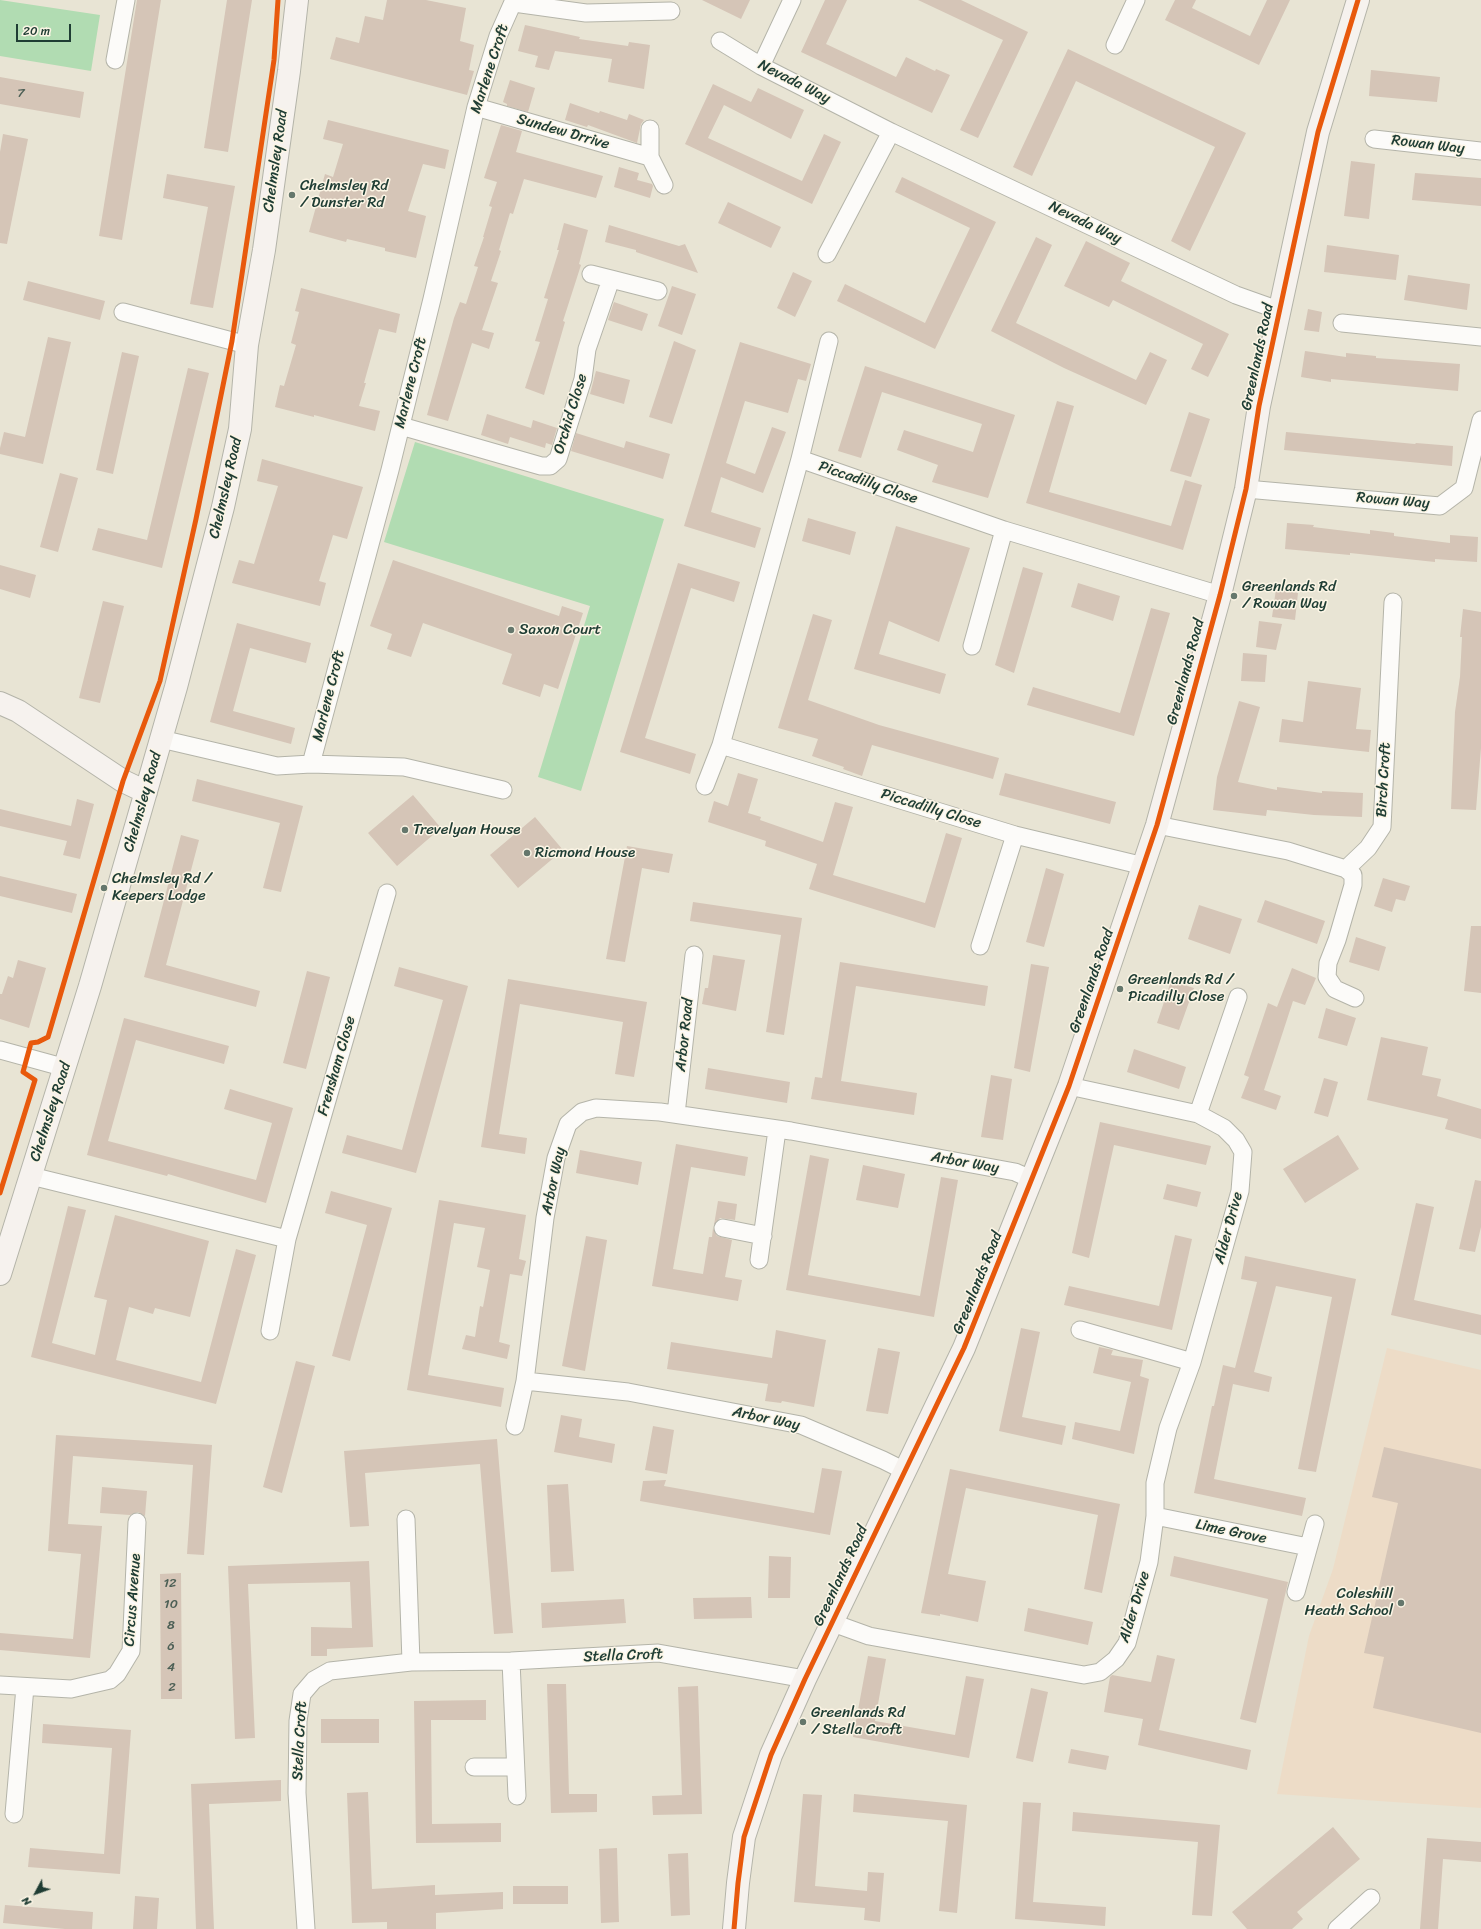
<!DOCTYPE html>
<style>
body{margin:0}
#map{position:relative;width:1481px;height:1929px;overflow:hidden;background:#e8e4d4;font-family:Sriracha,sans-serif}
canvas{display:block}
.north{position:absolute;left:16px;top:1873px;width:40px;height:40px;-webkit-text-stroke:3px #fcf5e5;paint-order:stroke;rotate:229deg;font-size:11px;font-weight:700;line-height:16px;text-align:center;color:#1f3d34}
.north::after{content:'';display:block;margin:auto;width:14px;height:18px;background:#1f3d34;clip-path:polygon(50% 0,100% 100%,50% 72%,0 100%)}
.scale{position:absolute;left:16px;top:24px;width:55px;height:18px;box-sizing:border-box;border:2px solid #1f3d34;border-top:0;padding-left:5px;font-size:12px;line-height:14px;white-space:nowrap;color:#1f3d34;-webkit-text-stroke:3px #fcf5e5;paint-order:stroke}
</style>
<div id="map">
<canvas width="1481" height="1929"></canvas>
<div class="north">N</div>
<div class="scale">20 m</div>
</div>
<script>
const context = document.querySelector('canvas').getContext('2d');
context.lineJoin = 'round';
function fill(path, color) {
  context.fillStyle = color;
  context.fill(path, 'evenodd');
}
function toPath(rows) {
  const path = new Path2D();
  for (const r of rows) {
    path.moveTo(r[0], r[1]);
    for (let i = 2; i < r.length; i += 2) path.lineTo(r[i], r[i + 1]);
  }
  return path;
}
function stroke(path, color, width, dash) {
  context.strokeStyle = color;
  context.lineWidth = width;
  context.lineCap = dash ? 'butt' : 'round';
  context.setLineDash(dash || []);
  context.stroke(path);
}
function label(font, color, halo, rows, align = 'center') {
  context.font = font + ' Sriracha,sans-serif';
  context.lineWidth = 3;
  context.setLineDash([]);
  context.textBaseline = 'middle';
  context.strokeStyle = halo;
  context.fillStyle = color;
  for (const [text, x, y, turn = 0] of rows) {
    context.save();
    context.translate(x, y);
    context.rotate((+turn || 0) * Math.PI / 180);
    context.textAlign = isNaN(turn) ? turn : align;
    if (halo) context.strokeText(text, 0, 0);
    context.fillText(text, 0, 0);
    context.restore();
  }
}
const built = toPath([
 [1387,1348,1481,1370,1481,1808,1277,1794,1309,1636,1333,1569]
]);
const green = toPath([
 [0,0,100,15,91,71,0,56],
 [415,442,664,519,581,791,538,777,590,606,384,542]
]);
const building = toPath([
 [137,0,161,0,122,240,99,236],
 [227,0,252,0,228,152,204,148],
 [387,0,426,0,466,8,460,41,474,45,469,70,474,71,467,95,330,59,336,37,359,43,365,16,383,20],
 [702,0,750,0,741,19],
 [825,0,847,0,826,44,896,77,906,57,935,71,936,69,950,75,932,113,801,52],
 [918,0,961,0,1028,32,978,138,960,130,1003,40],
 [1175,0,1196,0,1192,8,1250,36,1267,0,1290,0,1259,65,1165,20],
 [525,25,580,37,579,39,628,46,629,42,650,45,644,89,608,82,612,59,555,51,549,70,535,67,538,56,518,51],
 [1068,49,1246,133,1190,251,1171,241,1215,147,1076,81,1032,176,1013,167],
 [1371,70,1440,77,1437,102,1369,96],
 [0,77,84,92,80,118,0,104],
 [510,80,535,88,528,112,507,106,507,104,503,102],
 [713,84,751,102,758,88,804,110,791,139,724,105,708,138,802,181,824,134,841,142,812,204,685,144],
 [570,103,599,113,600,111,627,120,629,114,644,120,641,124,637,143,588,125,587,127,565,120],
 [328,120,449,150,445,169,423,164,408,211,426,216,416,258,385,251,385,248,347,239,346,242,309,232,325,174,333,177,343,144,323,139],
 [501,125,522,131,516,152,603,176,596,198,524,179,513,214,510,213,499,250,501,251,491,281,498,283,482,330,494,333,489,349,472,343,448,421,427,415,454,318,460,302,466,304,478,267,474,266,484,237,483,237,492,207,489,206,497,182,484,178],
 [3,134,28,139,7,244,0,243,0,152],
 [1351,161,1375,164,1369,219,1344,216],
 [619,167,639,173,637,180,652,184,653,186,650,198,614,187],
 [1415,173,1481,178,1481,206,1412,200],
 [167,174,235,186,213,308,190,304,208,207,163,198],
 [902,177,996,222,935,349,837,301,845,284,925,323,970,228,895,192],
 [728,202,781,227,771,248,718,223],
 [564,223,588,230,579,264,581,265,563,321,565,322,544,395,525,388,540,342,535,341,548,299,544,298,559,250,557,250],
 [609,225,679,246,685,244,698,273,636,252,636,250,605,242],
 [1036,237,1052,245,1016,323,1136,380,1150,352,1167,360,1146,405,1064,368,991,331],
 [1086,241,1130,263,1121,281,1229,334,1208,377,1191,369,1203,344,1113,300,1109,307,1064,286],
 [1327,245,1399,255,1396,280,1324,272],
 [793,272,812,281,795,317,777,308],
 [1408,275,1470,284,1467,310,1404,300],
 [28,281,105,301,100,320,23,300],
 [672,286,696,294,682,335,658,326],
 [301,288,400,314,396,333,379,329,364,383,366,383,359,406,380,411,375,431,314,415,314,417,275,407,280,385,284,386,296,345,291,343,299,312,295,311],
 [614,302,648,314,642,331,608,320],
 [1308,309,1322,312,1319,332,1304,330],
 [48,337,71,342,43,464,0,454,0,448,4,432,25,437],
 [674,341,696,350,672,424,649,417],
 [740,342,811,364,806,381,798,379,788,413,745,401,726,463,755,474,772,427,786,432,763,493,721,477,711,512,761,528,755,548,684,526],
 [1305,351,1346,357,1346,353,1376,356,1376,358,1460,364,1458,391,1331,379,1331,382,1301,377],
 [122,352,139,356,113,474,96,470],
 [865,366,1015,415,988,498,932,482,938,465,897,450,904,430,973,452,982,424,882,392,861,458,838,451],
 [188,368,209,373,162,568,92,550,98,528,147,540],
 [596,371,630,380,624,404,590,394],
 [1057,401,1074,406,1049,492,1171,526,1185,480,1202,485,1183,550,1026,503],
 [1189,412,1210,419,1191,477,1170,471],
 [487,414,531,428,533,420,557,428,552,445,546,443,545,448,510,437,508,444,481,435],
 [1286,432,1415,444,1416,443,1453,446,1452,466,1284,450],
 [576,433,624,448,626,441,670,454,663,479,571,451],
 [262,459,363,487,347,539,333,535,319,581,326,583,320,606,232,583,239,560,254,564,278,486,257,481],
 [60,473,78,478,58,552,40,547],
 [808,518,856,532,850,555,802,541],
 [1287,523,1314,525,1313,527,1370,534,1370,530,1394,533,1394,536,1450,543,1450,535,1478,537,1477,562,1435,559,1435,562,1350,553,1350,555,1285,549],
 [896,526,970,548,939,642,889,621,879,654,946,674,940,694,854,669],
 [393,560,559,616,562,606,583,613,558,689,544,684,540,697,502,684,512,654,423,623,411,657,387,649,392,634,370,626],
 [678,563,740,582,734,602,691,588,645,738,696,754,690,774,620,752],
 [0,565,36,575,30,598,0,589],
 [1023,567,1043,573,1014,673,995,665],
 [1078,583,1120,596,1113,621,1071,607],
 [1276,589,1298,593,1295,620,1272,617],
 [103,601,124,606,100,703,79,698],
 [1151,608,1170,613,1134,736,1027,705,1033,687,1120,713],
 [1463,609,1481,612,1481,748,1476,810,1451,809,1455,712,1460,677,1462,637,1460,637],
 [813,614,832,620,808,700,879,725,999,758,993,779,872,745,862,776,843,769,844,767,812,756,818,739,778,728],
 [1259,621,1282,624,1276,650,1256,647],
 [237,623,311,643,306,663,250,648,233,711,295,728,291,744,210,722],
 [1243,653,1267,655,1265,682,1241,681],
 [1308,681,1361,688,1356,729,1371,730,1369,752,1279,742,1282,719,1303,722],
 [1239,701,1260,707,1238,782,1277,790,1277,787,1322,793,1322,791,1363,793,1362,817,1314,815,1267,810,1266,816,1213,810,1217,777],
 [738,773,758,779,748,813,761,817,760,820,823,842,835,802,853,807,833,875,925,903,946,833,962,838,935,928,809,889,817,864,765,846,766,841,708,822,714,801,728,806],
 [1005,773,1116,802,1110,824,999,795],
 [197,779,303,806,281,892,263,888,280,823,192,801],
 [413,795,441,828,397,866,368,833],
 [77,799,94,804,80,859,63,855,67,841,0,826,0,809,71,826],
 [535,817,563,850,518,888,490,855],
 [181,835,199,840,166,965,260,991,256,1007,144,977],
 [627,846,673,854,669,873,642,868,625,962,606,959],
 [1046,868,1064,874,1044,947,1026,942],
 [0,876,77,894,72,913,0,896],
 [1383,878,1410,886,1405,901,1396,899,1392,912,1374,906],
 [1265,900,1325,921,1317,944,1257,922],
 [693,902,802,918,784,1035,766,1032,781,935,690,921],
 [1199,905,1242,919,1230,954,1188,939],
 [1471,926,1481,926,1481,993,1464,991],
 [1356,937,1386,947,1379,971,1349,962],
 [713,955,745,960,736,1011,702,1004,705,988,708,988],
 [18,960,46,968,29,1028,0,1019,0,994,2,994,8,976,13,978],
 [840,962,988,986,985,1006,856,986,841,1081,917,1093,914,1115,811,1099,815,1077,822,1078],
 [1031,964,1049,967,1030,1072,1014,1068],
 [399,967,468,986,416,1173,342,1153,347,1135,402,1150,443,1000,394,986],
 [1292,968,1316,978,1305,1005,1293,1001,1264,1090,1281,1096,1276,1110,1241,1098,1249,1077,1244,1075,1268,1003,1277,1007],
 [307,971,330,977,306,1069,283,1063],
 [508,979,647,1002,634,1077,615,1074,623,1022,520,1004,499,1134,527,1138,525,1154,481,1147],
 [1171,981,1194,988,1179,1030,1157,1023],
 [1326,1008,1356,1018,1347,1046,1318,1038],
 [124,1018,229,1046,224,1064,136,1040,108,1141,256,1180,272,1123,224,1109,230,1089,293,1108,266,1203,168,1174,167,1176,87,1155],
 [1381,1037,1428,1047,1422,1075,1441,1079,1437,1096,1481,1109,1481,1139,1445,1129,1448,1119,1367,1100],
 [1134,1049,1186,1067,1179,1089,1127,1072],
 [708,1068,790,1082,787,1103,705,1089],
 [991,1075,1012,1079,1003,1140,981,1137],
 [1324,1078,1338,1082,1328,1117,1314,1113],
 [1100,1122,1211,1146,1206,1165,1114,1145,1089,1258,1072,1253],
 [1338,1135,1359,1169,1305,1203,1283,1169],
 [676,1144,748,1157,745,1176,691,1167,673,1269,703,1274,709,1237,712,1237,713,1228,717,1236,732,1240,725,1277,742,1280,738,1301,652,1286],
 [580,1150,642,1162,638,1185,576,1173],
 [810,1155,829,1159,808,1275,920,1296,941,1177,958,1180,934,1317,786,1290],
 [863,1165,905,1174,898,1208,856,1200],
 [1475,1180,1481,1181,1481,1227,1475,1252,1459,1249],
 [1167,1184,1201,1192,1197,1207,1163,1199],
 [331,1191,392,1208,350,1361,332,1356,367,1225,325,1213],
 [439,1200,526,1215,519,1259,526,1261,522,1276,510,1274,499,1342,510,1345,507,1359,462,1349,466,1335,475,1337,480,1306,483,1307,490,1270,477,1267,485,1228,454,1223,428,1375,504,1388,501,1407,407,1390],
 [718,1201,737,1204,735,1220,720,1218,714,1225],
 [1416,1203,1434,1207,1414,1300,1481,1315,1481,1335,1391,1315],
 [68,1206,86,1210,52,1343,95,1355,107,1300,94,1297,115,1215,209,1241,190,1317,155,1308,153,1314,129,1307,116,1360,201,1382,236,1249,256,1255,216,1404,31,1357],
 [1175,1235,1192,1239,1172,1330,1064,1305,1069,1286,1159,1306],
 [586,1236,607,1240,585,1371,562,1366],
 [1245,1256,1356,1279,1316,1472,1298,1469,1332,1297,1276,1286,1254,1372,1272,1377,1269,1392,1233,1384,1214,1479,1306,1498,1302,1516,1194,1493,1212,1406,1214,1406,1223,1365,1235,1368,1257,1282,1241,1279],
 [1021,1328,1040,1332,1022,1417,1066,1426,1062,1445,999,1431],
 [776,1330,826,1340,814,1407,782,1401,781,1403,765,1401,768,1384,667,1369,671,1342,772,1358],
 [1099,1347,1113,1350,1111,1355,1143,1360,1140,1376,1149,1379,1134,1454,1072,1439,1075,1422,1120,1431,1131,1382,1093,1373],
 [878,1348,900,1352,888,1414,866,1411],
 [296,1361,315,1366,282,1493,263,1487],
 [561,1415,582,1419,579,1437,615,1444,612,1463,554,1452],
 [653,1426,674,1430,667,1474,645,1470],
 [56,1435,212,1445,204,1555,187,1554,193,1465,73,1456,68,1524,102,1526,90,1658,0,1650,0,1633,73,1639,81,1554,48,1551],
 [497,1439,513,1633,494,1634,480,1464,365,1473,369,1526,350,1527,344,1451],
 [1384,1447,1481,1469,1481,1733,1373,1708,1384,1657,1364,1653,1398,1503,1372,1497],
 [822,1468,842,1471,830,1535,640,1501,643,1481,666,1480,664,1486,814,1513],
 [950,1469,1120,1504,1102,1593,1084,1589,1098,1515,966,1488,948,1574,986,1581,978,1622,940,1614,940,1616,921,1613],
 [568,1484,574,1571,551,1572,547,1485],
 [102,1487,147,1491,145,1516,138,1512,130,1515,100,1513],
 [769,1556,791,1557,790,1598,768,1598],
 [1174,1556,1288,1582,1256,1723,1240,1719,1268,1599,1170,1576],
 [369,1561,373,1647,327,1649,327,1656,311,1656,311,1627,352,1628,350,1582,248,1584,255,1738,235,1739,228,1566],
 [181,1573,182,1699,161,1699,160,1574],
 [751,1597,752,1618,694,1619,693,1598],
 [624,1599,626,1623,542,1628,541,1603],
 [1028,1608,1093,1622,1088,1645,1024,1631],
 [1157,1655,1175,1659,1159,1730,1251,1750,1247,1770,1138,1745,1143,1719,1104,1712,1110,1677,1112,1675,1151,1682],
 [868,1656,886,1659,875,1721,955,1735,966,1676,984,1679,969,1758,853,1737],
 [547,1684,566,1684,569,1794,597,1794,597,1812,551,1813],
 [698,1686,702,1814,653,1815,652,1796,682,1795,678,1687],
 [1031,1688,1048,1692,1033,1762,1016,1758],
 [486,1700,486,1720,431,1720,432,1824,501,1823,501,1842,416,1843,414,1701],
 [321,1719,379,1719,379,1743,321,1743],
 [43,1724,131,1730,120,1874,28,1867,30,1848,104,1854,112,1748,42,1743],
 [1071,1749,1109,1756,1106,1770,1068,1763],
 [281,1780,281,1801,209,1804,214,1929,196,1929,191,1784],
 [368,1792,372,1889,435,1885,435,1895,503,1892,503,1909,436,1913,436,1929,387,1929,387,1922,352,1923,347,1793],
 [803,1794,822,1795,815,1886,867,1891,868,1872,884,1873,880,1922,864,1920,865,1908,794,1902],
 [854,1794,967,1805,957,1913,939,1911,948,1821,853,1812],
 [1023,1802,1041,1803,1033,1902,1106,1907,1105,1926,1015,1919],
 [1073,1812,1220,1825,1212,1916,1192,1915,1198,1842,1072,1831],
 [1333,1827,1360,1859,1297,1912,1303,1919,1292,1929,1247,1929,1232,1912],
 [1427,1838,1481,1842,1481,1862,1443,1859,1438,1929,1420,1929],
 [617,1848,619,1922,601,1923,599,1849],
 [688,1853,690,1915,671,1916,668,1854],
 [513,1886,568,1886,568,1904,513,1904],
 [135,1896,159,1898,157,1929,133,1929],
 [5,1905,93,1912,92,1929,65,1929,3,1923]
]);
const street = toPath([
 [514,3,586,13,671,11],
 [720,41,761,66,891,132,1236,295,1281,311],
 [1115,45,1136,0],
 [115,60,126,0],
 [761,66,792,0],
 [476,107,650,157],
 [650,129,650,157,664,185],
 [1374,139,1481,151],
 [827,254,891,132],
 [591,274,611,279],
 [123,312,247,345],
 [1342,323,1481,337],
 [401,426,541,466,550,466,558,459,583,379,587,349,611,279,658,291],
 [800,459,829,341],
 [1246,489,1440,506,1464,488,1481,420],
 [972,646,1004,530],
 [161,739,277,766,311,764,404,767,503,790],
 [721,745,1015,835,1144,866],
 [311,764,390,470,432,299,476,107,498,36,514,0],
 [705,786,721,745,800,459,1004,530,1220,595],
 [1157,825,1288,851,1346,869,1368,848,1382,827,1393,602],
 [1346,869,1353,875,1353,885,1337,940,1328,963,1327,977,1335,989,1355,998],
 [980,946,1015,835],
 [0,1050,66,1068],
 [676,1114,694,955],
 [1198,1114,1238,997],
 [31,1176,287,1239],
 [723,1228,763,1236],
 [759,1260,777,1130],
 [1080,1330,1192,1362],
 [270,1331,287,1239,387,893],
 [525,1381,628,1392,801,1425,883,1460,905,1471],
 [515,1426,525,1381,545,1218,556,1158,568,1124,582,1112,596,1108,660,1112,791,1131,1015,1172,1033,1180],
 [1155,1516,1308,1547],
 [406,1519,411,1662],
 [1296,1592,1315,1524],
 [833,1623,869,1636,1084,1675,1100,1672,1116,1659,1127,1643,1149,1562,1155,1516,1155,1483,1168,1428,1192,1362,1240,1191,1243,1152,1236,1140,1224,1128,1198,1114,1069,1086],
 [511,1661,517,1796],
 [0,1685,71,1689,110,1680,117,1674,131,1651,137,1522],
 [474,1767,515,1767],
 [14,1814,25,1687],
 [306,1929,297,1793,298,1721,302,1694,314,1680,330,1671,411,1662,511,1661,658,1653,805,1679],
 [1337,1929,1371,1898]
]);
const secondary = toPath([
 [0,703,18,711,123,781,146,792],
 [0,1274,90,986,176,687,223,507,240,429,247,345,264,250,289,71,297,0],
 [734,1929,738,1883,744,1837,771,1755,805,1679,964,1348,1069,1086,1157,825,1220,595,1246,489,1259,406,1318,132,1358,0]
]);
const cycleway = toPath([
 [0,1193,35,1080,23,1072,31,1043,38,1042,48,1037,123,781,160,681,196,519,232,341,274,60,278,0],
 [734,1929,738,1883,744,1837,771,1755,805,1679,964,1348,1069,1086,1157,825,1220,595,1246,489,1259,406,1318,132,1358,0]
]);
const markers = [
 [292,195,4,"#65776c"],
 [1234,596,4,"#65776c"],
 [511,630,4,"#65776c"],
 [405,830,4,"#65776c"],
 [527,853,4,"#65776c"],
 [104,888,4,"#65776c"],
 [1120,989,4,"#65776c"],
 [1401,1603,4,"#65776c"],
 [803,1722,4,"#65776c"]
];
const numberNames = [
 ["7",21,94],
 ["12",170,1584],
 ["10",171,1605],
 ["8",171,1626],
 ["6",171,1647],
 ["4",171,1668],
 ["2",172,1688]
];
const streetNames = [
 ["Marlene Croft",490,69,-72],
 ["Nevada Way",794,82,27],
 ["Sundew Drrive",563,132,16],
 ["Rowan Way",1428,145,7],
 ["Chelmsley Road",276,161,-82],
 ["Nevada Way",1085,223,26],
 ["Greenlands Road",1258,357,-78],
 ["Marlene Croft",411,383,-76],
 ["Orchid Close",571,414,-73],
 ["Piccadilly Close",868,483,19],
 ["Chelmsley Road",226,488,-77],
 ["Rowan Way",1393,501,5],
 ["Greenlands Road",1186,672,-75],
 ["Marlene Croft",329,696,-76],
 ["Birch Croft",1384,780,-87],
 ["Chelmsley Road",143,802,-74],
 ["Piccadilly Close",931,809,17],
 ["Greenlands Road",1092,981,-71],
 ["Arbor Road",685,1035,-84],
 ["Frensham Close",337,1066,-74],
 ["Chelmsley Road",51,1112,-72],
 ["Arbor Way",965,1163,10],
 ["Arbor Way",554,1181,-78],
 ["Alder Drive",1229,1228,-75],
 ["Greenlands Road",978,1283,-68],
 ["Arbor Way",766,1419,12],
 ["Lime Grove",1231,1532,12],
 ["Greenlands Road",841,1576,-65],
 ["Circus Avenue",133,1600,-86],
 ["Alder Drive",1135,1607,-73],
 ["Stella Croft",623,1656,-2],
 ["Stella Croft",300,1741,-87]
];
const poiNames = [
 ["Chelmsley Rd",300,186],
 ["/ Dunster Rd",300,203],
 ["Greenlands Rd",1242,587],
 ["/ Rowan Way",1242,604],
 ["Saxon Court",519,630],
 ["Trevelyan House",413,830],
 ["Ricmond House",535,853],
 ["Chelmsley Rd /",112,879],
 ["Keepers Lodge",112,896],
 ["Greenlands Rd /",1128,980],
 ["Picadilly Close",1128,997],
 ["Coleshill",1393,1594,"right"],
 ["Heath School",1393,1611,"right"],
 ["Greenlands Rd",811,1713],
 ["/ Stella Croft",811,1730]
];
fill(built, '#eddcc7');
fill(green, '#b1dcb2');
fill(building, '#d5c5b7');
stroke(street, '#b4b4a9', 19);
stroke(secondary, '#b4b4a9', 24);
stroke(street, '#fcfbf9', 17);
stroke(secondary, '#f6f2ee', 22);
stroke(cycleway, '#e8590c', 5);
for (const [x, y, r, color] of markers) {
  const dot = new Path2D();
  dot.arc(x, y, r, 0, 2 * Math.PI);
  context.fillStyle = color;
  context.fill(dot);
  stroke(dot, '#fcf5e5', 1.5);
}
label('13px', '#4c5f55', null, numberNames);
label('15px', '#1f3d34', '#fcf5e5', streetNames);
label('15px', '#1f3d34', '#fcf5e5', poiNames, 'left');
</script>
